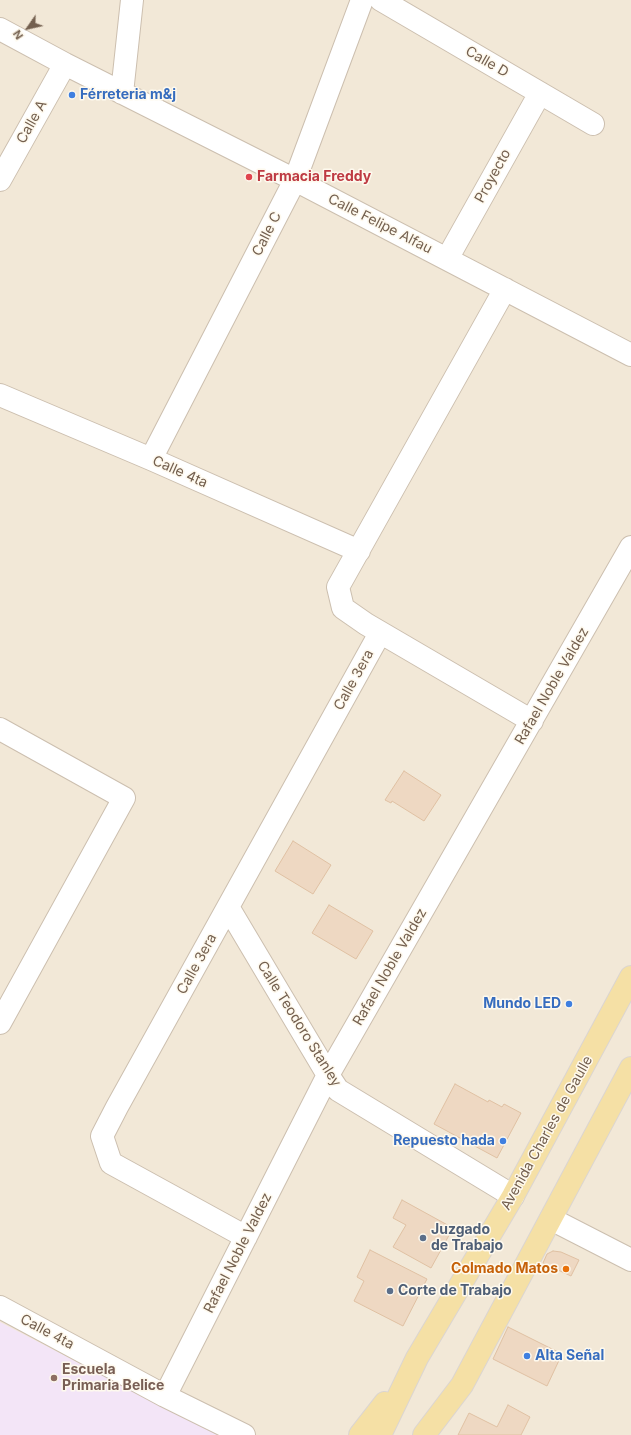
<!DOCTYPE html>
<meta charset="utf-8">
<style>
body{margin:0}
#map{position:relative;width:631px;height:1435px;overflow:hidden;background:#fbf6e8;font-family:Inter,sans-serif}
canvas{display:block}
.north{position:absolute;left:8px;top:8px;width:40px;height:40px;-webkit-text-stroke:3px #fef9ee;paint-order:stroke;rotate:236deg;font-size:11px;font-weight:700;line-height:16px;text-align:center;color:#735f4e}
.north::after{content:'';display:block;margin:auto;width:14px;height:18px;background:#735f4e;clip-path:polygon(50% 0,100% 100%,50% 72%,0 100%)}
</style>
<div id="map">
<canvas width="631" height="1435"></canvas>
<div class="north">N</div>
</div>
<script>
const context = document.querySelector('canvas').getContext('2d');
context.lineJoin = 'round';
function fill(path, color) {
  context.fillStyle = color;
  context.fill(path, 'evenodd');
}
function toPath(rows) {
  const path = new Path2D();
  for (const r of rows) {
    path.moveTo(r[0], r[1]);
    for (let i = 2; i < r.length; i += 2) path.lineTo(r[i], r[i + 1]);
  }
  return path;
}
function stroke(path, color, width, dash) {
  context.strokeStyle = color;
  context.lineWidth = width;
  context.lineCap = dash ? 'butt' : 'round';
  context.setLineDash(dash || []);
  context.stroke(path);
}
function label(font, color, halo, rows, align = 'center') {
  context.font = font + ' Inter,sans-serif';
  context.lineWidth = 3;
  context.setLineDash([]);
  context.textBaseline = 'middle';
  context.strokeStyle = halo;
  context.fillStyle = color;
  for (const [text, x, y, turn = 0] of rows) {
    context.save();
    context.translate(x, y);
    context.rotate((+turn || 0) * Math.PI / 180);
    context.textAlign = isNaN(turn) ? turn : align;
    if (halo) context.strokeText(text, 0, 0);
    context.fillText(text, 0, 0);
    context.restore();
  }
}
const residential = toPath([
 [0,0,631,0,631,1435,0,1435]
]);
const education = toPath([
 [0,1322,218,1435,0,1435]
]);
const building = toPath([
 [404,771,441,795,424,821,392,801,391,803,385,800,404,771],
 [293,841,331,865,313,894,275,871,293,841],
 [329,905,373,931,356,959,312,933,329,905],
 [455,1084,488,1102,489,1100,502,1107,504,1104,521,1113,497,1158,434,1124,455,1084],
 [402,1200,453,1228,431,1268,393,1247,406,1225,393,1218,402,1200],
 [370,1250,427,1279,403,1326,354,1301,364,1281,357,1277,370,1250],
 [553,1251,561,1252,579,1260,571,1276,543,1263,547,1254,553,1251],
 [508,1327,562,1354,547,1386,493,1359,508,1327],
 [508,1405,530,1417,521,1435,458,1435,469,1413,497,1427,508,1405]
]);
const street = toPath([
 [381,0,593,124],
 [0,29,65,64,295,180,631,355],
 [122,93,132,0],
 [0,180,65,64],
 [447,259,540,93],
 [505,289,338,587,343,608,366,624,532,721],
 [0,395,151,459,359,551],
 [151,459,295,180,362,0],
 [0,729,124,798,0,1023],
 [228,907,328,1075,338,1090,513,1196],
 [551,1219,631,1260],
 [246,1237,111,1163,102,1136,117,1107,380,633],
 [0,1307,165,1396,244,1435],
 [165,1396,328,1075,631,547]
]);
const primary = toPath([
 [360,1435,385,1403],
 [380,1435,417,1358,513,1196,631,977],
 [424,1435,462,1385,631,1068]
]);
const markers = [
 [72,95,4,"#3f7fe0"],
 [249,177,4,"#e0444e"],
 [569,1004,4,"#3f7fe0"],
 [503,1141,4,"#3f7fe0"],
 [423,1238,4,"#5c6f8a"],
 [566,1269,4,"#e8710a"],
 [390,1291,4,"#5c6f8a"],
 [527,1356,4,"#3f7fe0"],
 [54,1378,4,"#8d6e63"]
];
const streetNames = [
 ["Calle D",487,62,30],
 ["Calle A",32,122,-61],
 ["Proyecto",493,176,-61],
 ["Calle Felipe Alfau",380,224,27],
 ["Calle C",267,234,-63],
 ["Calle 4ta",180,472,24],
 ["Calle 3era",354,680,-61],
 ["Rafael Noble Valdez",552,686,-60],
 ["Calle 3era",197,964,-61],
 ["Rafael Noble Valdez",390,967,-60],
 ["Calle Teodoro Stanley",299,1024,58],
 ["Avenida Charles de Gaulle",547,1133,-61],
 ["Rafael Noble Valdez",238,1253,-63],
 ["Calle 4ta",47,1332,28]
];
const shopNames = [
 ["Férreteria m&j",80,95],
 ["Mundo LED",561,1004,"right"],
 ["Repuesto hada",495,1141,"right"],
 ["Alta Señal",535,1356]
];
const healthNames = [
 ["Farmacia Freddy",257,177]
];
const serviceNames = [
 ["Juzgado",431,1230],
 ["de Trabajo",431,1246],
 ["Corte de Trabajo",398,1291]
];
const foodNames = [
 ["Colmado Matos",558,1269]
];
const educationNames = [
 ["Escuela",62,1370],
 ["Primaria Belice",62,1386]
];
fill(residential, '#f2e8d7');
fill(education, '#f3e5f7');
fill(building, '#eed8c2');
stroke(building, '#e0c1a3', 1);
stroke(street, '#ccbfaf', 24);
stroke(primary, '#dbd5d1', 24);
stroke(street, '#fff', 22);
stroke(primary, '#f5e0a5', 22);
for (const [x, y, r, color] of markers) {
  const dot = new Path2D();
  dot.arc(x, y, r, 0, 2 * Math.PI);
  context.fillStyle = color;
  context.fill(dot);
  stroke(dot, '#fef9ee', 1.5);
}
label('14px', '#735f4e', '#fef9ee', streetNames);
label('bold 14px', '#366cbe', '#fef9ee', shopNames, 'left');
label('bold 14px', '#be3a42', '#fef9ee', healthNames, 'left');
label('bold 14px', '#4e5e75', '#fef9ee', serviceNames, 'left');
label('bold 14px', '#c56008', '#fef9ee', foodNames, 'right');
label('bold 14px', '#785e54', '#fef9ee', educationNames, 'left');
</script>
